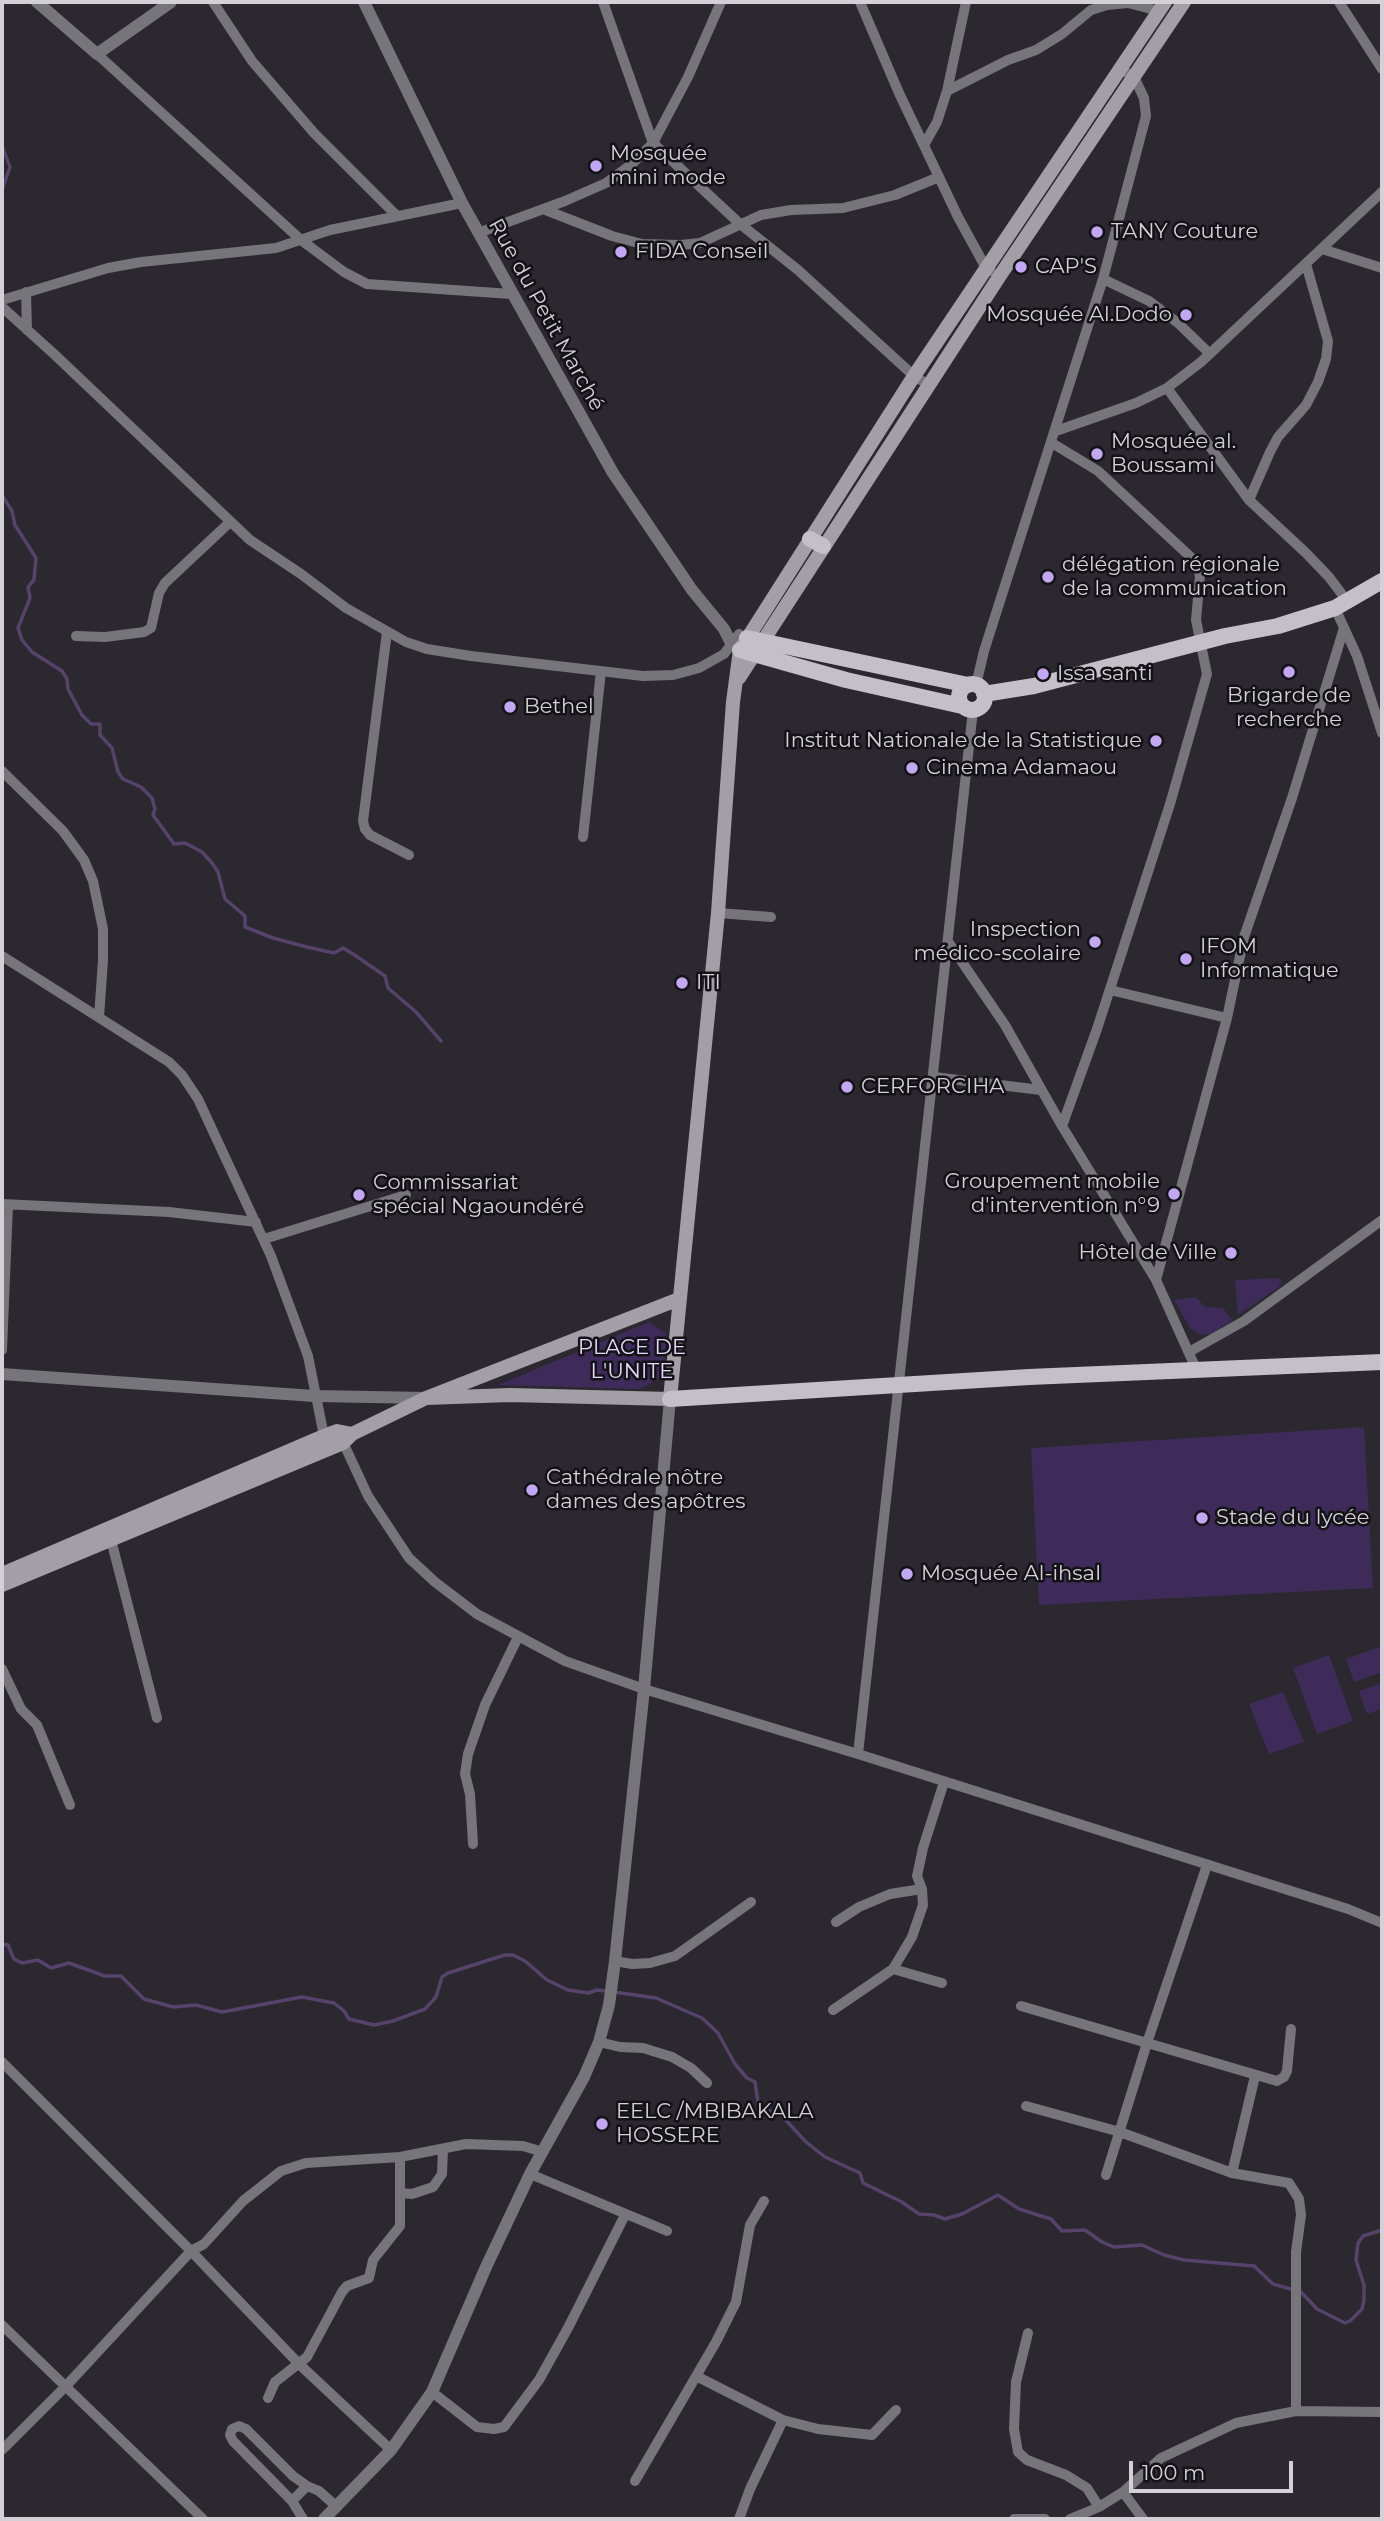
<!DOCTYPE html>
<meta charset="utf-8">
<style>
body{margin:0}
#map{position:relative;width:1384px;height:2521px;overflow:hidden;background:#2b2830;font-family:Montserrat,sans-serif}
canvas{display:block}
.frame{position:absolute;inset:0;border:4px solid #d3d1d6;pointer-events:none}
.scale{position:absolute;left:1129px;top:2461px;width:164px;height:32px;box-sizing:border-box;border:4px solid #d3d1d6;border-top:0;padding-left:9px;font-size:21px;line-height:24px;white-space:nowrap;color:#d3d1d6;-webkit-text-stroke:5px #131216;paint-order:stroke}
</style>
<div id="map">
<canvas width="1384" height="2521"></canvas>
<div class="frame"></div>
<div class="scale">100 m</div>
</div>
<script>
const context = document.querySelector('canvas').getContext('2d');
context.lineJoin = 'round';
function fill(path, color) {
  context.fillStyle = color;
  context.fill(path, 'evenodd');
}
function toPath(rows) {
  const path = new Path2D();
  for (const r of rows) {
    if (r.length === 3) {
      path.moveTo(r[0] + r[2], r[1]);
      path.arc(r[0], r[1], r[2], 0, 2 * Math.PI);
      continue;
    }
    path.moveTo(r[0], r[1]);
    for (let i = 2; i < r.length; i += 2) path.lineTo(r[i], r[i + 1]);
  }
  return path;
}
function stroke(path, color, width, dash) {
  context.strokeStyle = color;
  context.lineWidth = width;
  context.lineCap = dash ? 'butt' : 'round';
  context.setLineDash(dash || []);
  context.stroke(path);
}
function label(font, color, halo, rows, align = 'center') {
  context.font = font + ' Montserrat,sans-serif';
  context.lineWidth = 5;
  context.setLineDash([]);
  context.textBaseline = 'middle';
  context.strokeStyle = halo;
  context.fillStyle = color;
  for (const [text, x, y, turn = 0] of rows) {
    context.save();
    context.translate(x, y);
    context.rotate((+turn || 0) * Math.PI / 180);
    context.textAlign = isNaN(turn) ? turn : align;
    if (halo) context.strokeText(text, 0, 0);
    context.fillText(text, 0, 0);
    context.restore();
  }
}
const green = toPath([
 [1277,1278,1282,1280,1279,1287,1238,1315,1235,1280],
 [1196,1297,1205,1307,1223,1308,1232,1320,1230,1322,1211,1334,1202,1335,1190,1328,1174,1300],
 [649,1322,666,1333,664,1375,640,1389,498,1385],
 [1364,1427,1373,1588,1039,1605,1031,1448],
 [1382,1646,1382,1672,1354,1682,1346,1659],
 [1329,1655,1353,1721,1317,1734,1293,1668],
 [1382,1683,1382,1709,1367,1714,1359,1691],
 [1283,1692,1304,1742,1269,1754,1249,1704]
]);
const stream = toPath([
 [2,146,10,167,2,190],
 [2,495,12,511,15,525,36,558,34,580,28,587,30,598,18,628,22,640,32,652,62,671,67,679,68,689,82,715,91,724,100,724,100,735,112,748,118,772,123,779,141,787,152,798,155,809,153,815,174,844,185,843,202,852,212,863,218,872,225,899,245,916,245,927,273,938,307,947,334,953,343,948,353,954,385,976,388,988,416,1012,441,1041],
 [2,1944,8,1945,14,1959,22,1963,38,1960,51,1968,69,1963,105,1976,121,1976,144,1999,173,2007,196,2005,222,2012,302,1997,334,2003,344,2011,349,2019,374,2025,393,2021,425,2009,436,1997,442,1977,448,1973,505,1955,513,1955,525,1961,547,1980,568,1990,588,1993,597,1990,606,1991],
 [614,1992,656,1998,702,2018,718,2033,735,2064,747,2078,755,2082,758,2102,764,2108,783,2117,806,2142,825,2157,860,2173,863,2183,902,2202,919,2214,934,2215,945,2219,962,2214,998,2195,1019,2209,1051,2219,1062,2231,1085,2230,1102,2242,1114,2247,1142,2245,1164,2255,1184,2260,1254,2266,1273,2284,1301,2292,1317,2309,1345,2323,1350,2321,1362,2309,1364,2300,1364,2285,1356,2260,1358,2243,1363,2236,1382,2230]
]);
const minor = toPath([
 [213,2,252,61,314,133,397,216],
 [603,2,653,143,739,223,798,270,914,376,929,385],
 [860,2,899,93,958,217,986,268,991,271],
 [1339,2,1382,69],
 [97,54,301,240,344,272,367,284,511,294],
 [947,91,1008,60,1036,50,1062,34,1091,10,1107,5,1128,3,1159,11],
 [924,145,937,122,947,91,966,2],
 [543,209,612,236,642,244,681,245,700,243,761,215,791,210,843,208,895,195,939,177],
 [478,233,565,201,606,183,632,164,653,143,688,77,721,2],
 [1322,249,1382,268],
 [1103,279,1149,301,1178,323,1210,354],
 [26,292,27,330],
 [2,300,108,268,141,262,276,248,330,230,462,203],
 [2,307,54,354,250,540,301,574,346,608,406,642,427,649,471,656,643,676,673,675,699,668,724,654,739,634],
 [1167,388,1249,500,1306,553,1329,577,1347,601],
 [1056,431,1136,403,1167,388,1201,362,1382,192],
 [1052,443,1098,471,1196,562,1200,576,1196,620,1207,674,1170,804,1097,1029,1062,1126],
 [1249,500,1270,452,1278,437,1306,405,1318,382,1326,359,1328,341,1306,264],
 [1335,608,1357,656,1382,733],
 [387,632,363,821,365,829,370,835,409,855],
 [76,636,105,637,144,632,151,628,159,593,165,583,230,522],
 [976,685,984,651,1103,279,1146,116,1144,98,1135,79,1122,69],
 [2,771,63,831,84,860,93,881,103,929,103,960,99,1017],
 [583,837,601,671],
 [718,913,771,917],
 [949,943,1005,1025,1062,1126,1156,1280,1197,1371],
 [2,956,169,1062,182,1075,198,1099,271,1256,308,1356,324,1436],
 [1110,990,1227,1018],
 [934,1077,1041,1090],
 [2,1204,169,1212,256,1222],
 [264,1239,406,1195],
 [1156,1280,1227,1018,1244,937,1292,798,1344,628],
 [2,1350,8,1205],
 [1189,1352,1244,1321,1382,1220],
 [342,1440,368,1496,409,1558,435,1582,477,1614,565,1661,644,1689,858,1754,1348,1909,1382,1923],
 [110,1536,157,1718],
 [2,1669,21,1709,37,1725,70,1805],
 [858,1754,973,710],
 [473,1844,470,1794,465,1774,468,1754,485,1705,518,1637],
 [836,1922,859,1907,890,1894,922,1889],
 [615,1961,632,1964,650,1963,675,1956,751,1902],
 [893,1969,942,1983],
 [1021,2006,1277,2081,1284,2077,1287,2071,1291,2029],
 [833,2010,893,1969,912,1937,923,1905,922,1889,917,1876,923,1848,944,1782],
 [599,2042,620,2047,643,2048,672,2057,691,2068,707,2083],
 [2,2062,191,2251,300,2365,391,2450],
 [1026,2106,1120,2132,1232,2173,1289,2183,1299,2199,1301,2215,1296,2252,1296,2411],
 [1232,2173,1255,2076],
 [530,2174,667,2231],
 [1106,2175,1147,2043,1207,1865],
 [400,2193,412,2194,433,2187,442,2174,443,2149],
 [2,2325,203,2519],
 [1028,2333,1016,2382,1014,2429,1018,2452,1027,2460,1066,2475,1087,2488,1099,2507],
 [696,2376,783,2420,750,2489,739,2519],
 [432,2392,477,2427,494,2429,504,2427,539,2380,569,2326,625,2215],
 [268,2398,275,2382,307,2357,342,2292,347,2286,369,2278,373,2260,400,2226,400,2157],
 [783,2420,818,2429,872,2435,896,2410],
 [2,2450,66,2386,191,2251,204,2244,243,2201,281,2171,306,2163,400,2157,466,2144,523,2146,543,2152],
 [635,2481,716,2342,736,2302,750,2225,764,2201],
 [1123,2492,1143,2519],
 [292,2501,307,2486],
 [303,2519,292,2501,233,2441,230,2435,232,2429,239,2426,246,2429,293,2476,307,2486,319,2491,337,2507],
 [1014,2519,1045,2519],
 [1070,2519,1099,2507,1123,2492,1161,2458,1236,2423,1296,2411,1382,2412]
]);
const tertiary = toPath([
 [37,2,97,54,171,2],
 [364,2,462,203,613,473,692,590,724,629,732,645,740,650],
 [2,1374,314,1396,426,1398],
 [324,2519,391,2450,432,2392,486,2267,530,2174,584,2077,599,2042,609,2005,615,1961,644,1689,670,1399]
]);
const secondary = toPath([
 [739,678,999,277,1184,2],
 [426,1398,510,1395,670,1399,718,913,733,702,740,650,914,376,1165,2],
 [2,1574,324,1436,337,1431,352,1434],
 [2,1585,343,1443,352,1434,426,1398,679,1299]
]);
const primary = toPath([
 [810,539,823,546],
 [747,638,968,685],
 [740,650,846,680,962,706],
 [972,697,13],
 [984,694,1034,686,1225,636,1278,626,1335,608,1382,581],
 [670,1399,1029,1377,1382,1362]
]);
const markers = [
 [596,166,7,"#c3a7f2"],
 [1097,232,7,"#c3a7f2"],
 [621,252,7,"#c3a7f2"],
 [1021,267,7,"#c3a7f2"],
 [1186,315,7,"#c3a7f2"],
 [1097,454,7,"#c3a7f2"],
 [1048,577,7,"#c3a7f2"],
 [1289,672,7,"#c3a7f2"],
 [1043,674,7,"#c3a7f2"],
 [510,707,7,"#c3a7f2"],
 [1156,741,7,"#c3a7f2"],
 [912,768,7,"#c3a7f2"],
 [1095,942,7,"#c3a7f2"],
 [1186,959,7,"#c3a7f2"],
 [682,983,7,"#c3a7f2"],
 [847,1087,7,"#c3a7f2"],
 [1174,1194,7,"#c3a7f2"],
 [359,1195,7,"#c3a7f2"],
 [1231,1253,7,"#c3a7f2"],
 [532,1490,7,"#c3a7f2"],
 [1202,1518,7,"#c3a7f2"],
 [907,1574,7,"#c3a7f2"],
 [602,2124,7,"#c3a7f2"]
];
const poiNames = [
 ["Mosquée",610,154],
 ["mini mode",610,178],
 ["TANY Couture",1111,232],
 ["FIDA Conseil",635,252],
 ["CAP'S",1035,267],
 ["Mosquée Al.Dodo",1172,315,"right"],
 ["Mosquée al.",1111,442],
 ["Boussami",1111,466],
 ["délégation régionale",1062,565],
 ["de la communication",1062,589],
 ["Issa santi",1057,674],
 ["Brigarde de",1289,696,"center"],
 ["recherche",1289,720,"center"],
 ["Bethel",524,707],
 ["Institut Nationale de la Statistique",1142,741,"right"],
 ["Cinema Adamaou",926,768],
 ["Inspection",1081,930,"right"],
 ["médico-scolaire",1081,954,"right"],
 ["IFOM",1200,947],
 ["Informatique",1200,971],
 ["ITI",696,983],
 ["CERFORCIHA",861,1087],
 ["Groupement mobile",1160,1182,"right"],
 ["d'intervention n°9",1160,1206,"right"],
 ["Commissariat",373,1183],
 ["spécial Ngaoundéré",373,1207],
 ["Hôtel de Ville",1217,1253,"right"],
 ["Cathédrale nôtre",546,1478],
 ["dames des apôtres",546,1502],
 ["Stade du lycée",1216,1518],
 ["Mosquée Al-ihsaI",921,1574],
 ["EELC /MBIBAKALA",616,2112],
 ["HOSSERE",616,2136]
];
const streetNames = [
 ["Rue du Petit Marché",546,315,61]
];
const parkNames = [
 ["PLACE DE",632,1348],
 ["L'UNITE",632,1372]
];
fill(green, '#3e2b59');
stroke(stream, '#56426a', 3.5);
stroke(minor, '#767579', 10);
stroke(tertiary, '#767579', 12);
stroke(secondary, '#a29fa6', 14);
stroke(primary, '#c3c0c9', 16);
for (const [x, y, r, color] of markers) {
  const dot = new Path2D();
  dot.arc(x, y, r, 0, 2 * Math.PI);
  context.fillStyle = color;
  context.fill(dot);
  stroke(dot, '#131216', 2.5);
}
label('21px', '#d3d1d6', '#131216', poiNames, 'left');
label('21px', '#d3d1d6', '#131216', streetNames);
label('21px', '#e3d6fa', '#131216', parkNames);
</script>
